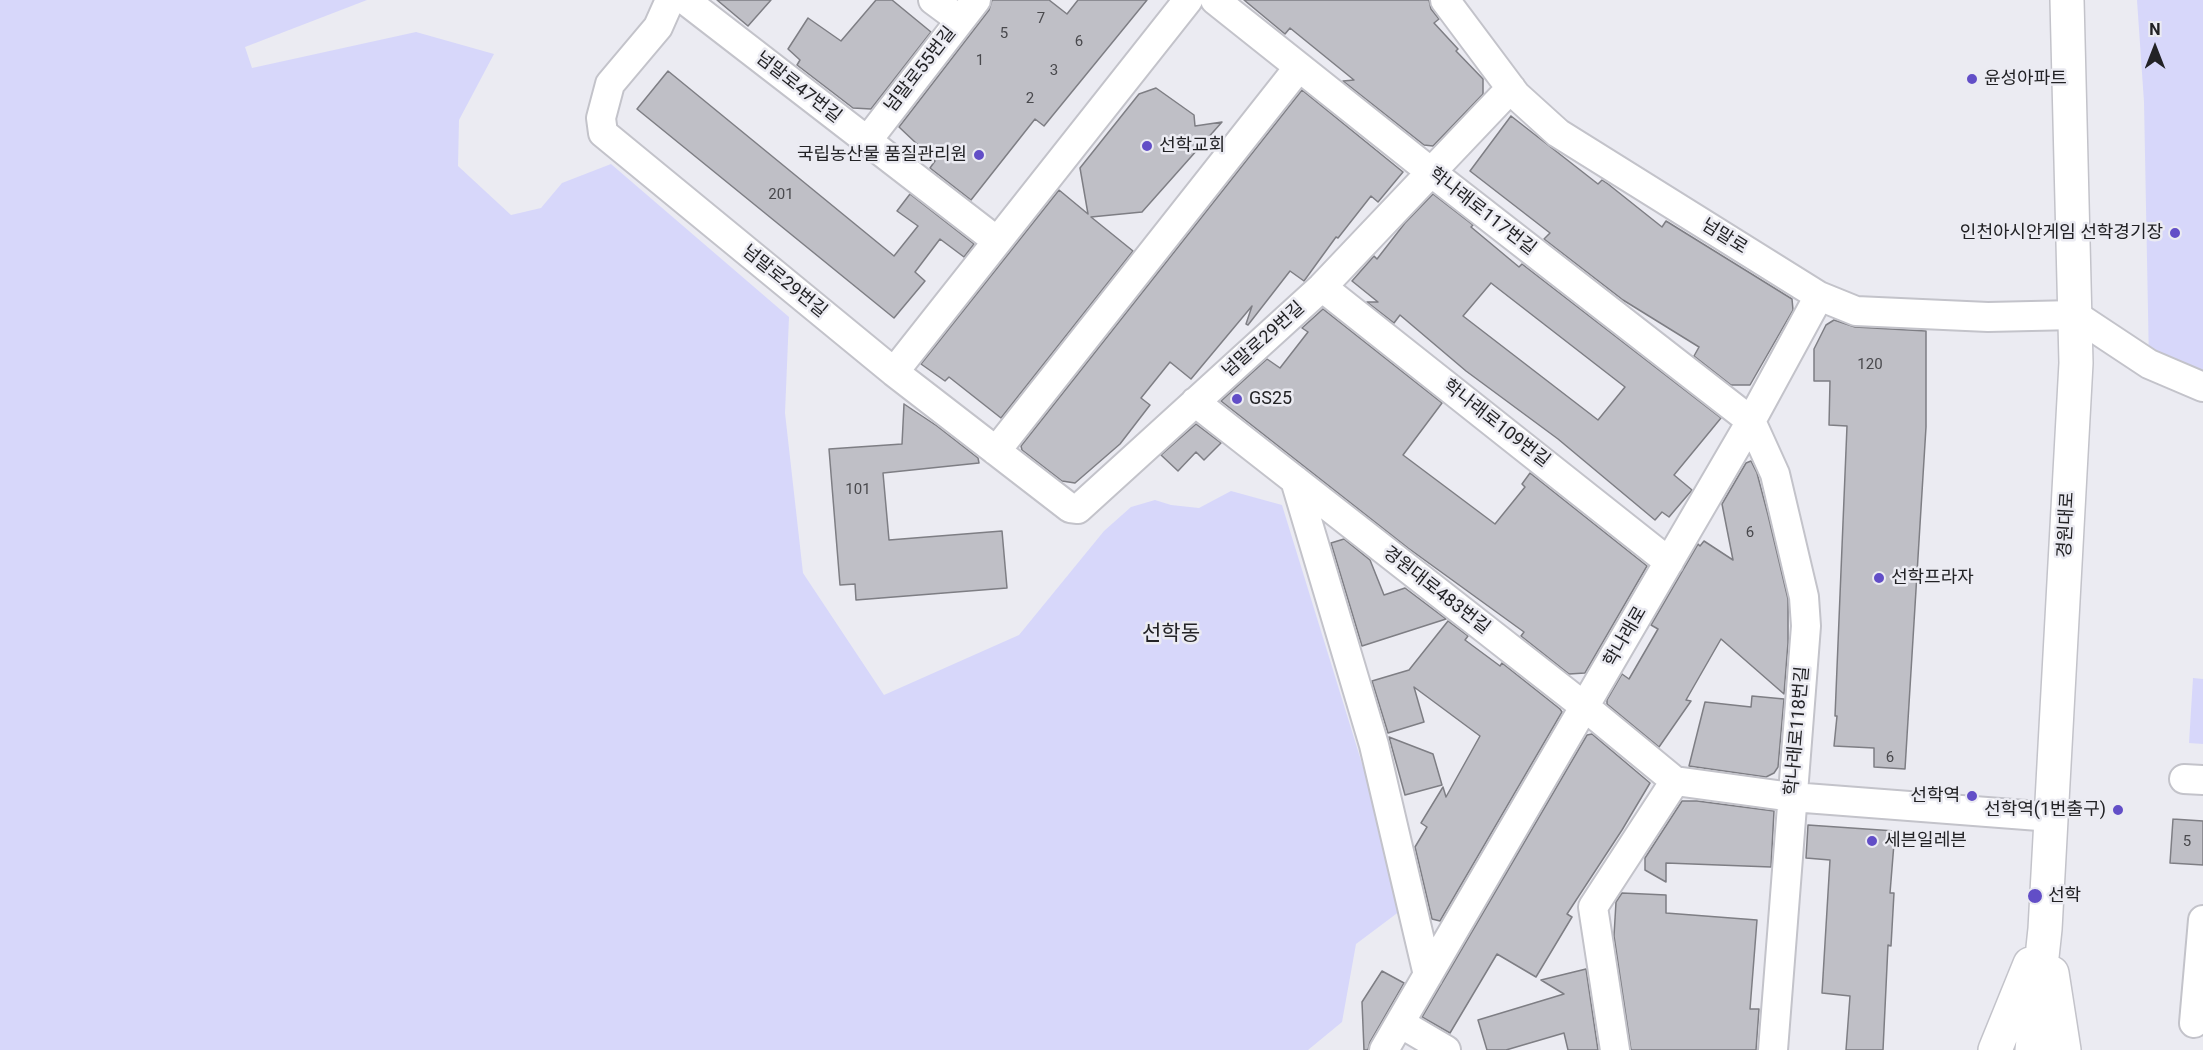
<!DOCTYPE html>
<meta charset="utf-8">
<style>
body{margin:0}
#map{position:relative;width:2203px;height:1050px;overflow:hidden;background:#ebebf2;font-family:Roboto,sans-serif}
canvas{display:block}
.north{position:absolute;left:2125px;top:18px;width:60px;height:60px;-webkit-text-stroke:4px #ebebf2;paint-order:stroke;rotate:0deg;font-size:16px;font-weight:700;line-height:24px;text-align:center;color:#222225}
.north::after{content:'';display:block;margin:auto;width:21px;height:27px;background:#222225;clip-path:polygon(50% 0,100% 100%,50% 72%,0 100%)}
</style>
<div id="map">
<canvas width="2203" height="1050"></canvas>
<div class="north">N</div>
</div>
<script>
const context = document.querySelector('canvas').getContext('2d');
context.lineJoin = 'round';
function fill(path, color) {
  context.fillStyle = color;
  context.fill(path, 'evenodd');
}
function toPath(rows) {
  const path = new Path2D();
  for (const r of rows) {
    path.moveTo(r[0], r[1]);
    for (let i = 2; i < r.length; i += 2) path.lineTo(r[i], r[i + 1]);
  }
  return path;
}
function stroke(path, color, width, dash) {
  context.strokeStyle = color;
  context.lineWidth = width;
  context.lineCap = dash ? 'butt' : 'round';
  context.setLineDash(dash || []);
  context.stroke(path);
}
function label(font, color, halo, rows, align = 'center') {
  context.font = font + ' Roboto,"Noto Sans KR",sans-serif';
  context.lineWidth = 5;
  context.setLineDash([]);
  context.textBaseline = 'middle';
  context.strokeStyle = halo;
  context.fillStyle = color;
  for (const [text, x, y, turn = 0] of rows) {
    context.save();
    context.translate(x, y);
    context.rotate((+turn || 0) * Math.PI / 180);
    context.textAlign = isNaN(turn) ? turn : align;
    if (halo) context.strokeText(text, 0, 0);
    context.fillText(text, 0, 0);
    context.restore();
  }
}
const green = toPath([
 [0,0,367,0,245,47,252,68,416,32,494,54,459,120,458,166,511,215,541,208,562,183,611,164,789,317,785,413,803,573,884,695,1019,635,1104,531,1131,507,1155,500,1171,505,1199,508,1231,491,1282,505,1372,796,1400,911,1356,944,1342,1022,1308,1050,0,1050],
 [2137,0,2203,0,2203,387,2149,364,2144,102],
 [2193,678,2203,679,2203,744,2189,743]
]);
const building = toPath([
 [717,0,771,0,748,26,717,0],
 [876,0,892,0,931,32,871,109,853,108,797,65,800,60,788,49,808,18,841,41,876,0],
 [992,0,1049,0,1067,14,1078,0,1147,0,1044,126,1035,119,971,200,930,168,935,161,899,127,989,10,992,0],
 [1244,0,1429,0,1431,9,1439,19,1434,23,1458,49,1456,51,1483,79,1483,94,1433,146,1424,145,1343,81,1354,80,1290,28,1285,34,1244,0],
 [668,71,894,256,918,226,897,211,910,194,974,244,964,257,940,239,915,272,925,281,894,318,637,109,668,71],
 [1156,88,1194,115,1195,126,1222,122,1142,212,1091,217,1133,251,1001,418,949,377,945,381,921,364,1059,190,1088,214,1080,168,1139,94,1156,88],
 [1302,90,1403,172,1378,202,1371,196,1338,238,1336,237,1304,281,1290,271,1248,325,1246,324,1252,306,1191,379,1170,362,1141,398,1150,405,1120,444,1075,483,1062,481,1022,450,1021,446,1302,90],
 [1511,116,1598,184,1602,180,1608,184,1662,227,1666,221,1792,299,1793,310,1750,385,1731,385,1694,356,1699,347,1623,300,1544,239,1550,233,1470,171,1511,116],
 [1433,194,1473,225,1471,227,1519,267,1522,264,1721,418,1674,475,1692,490,1669,517,1662,512,1655,520,1558,439,1466,371,1400,315,1394,323,1367,302,1378,302,1352,281,1374,256,1377,259,1405,223,1433,194],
 [1491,283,1625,387,1598,420,1463,316,1491,283],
 [1323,309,1442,403,1403,455,1495,524,1525,487,1522,484,1530,473,1647,566,1585,673,1569,674,1521,636,1524,632,1408,548,1221,401,1267,359,1280,368,1308,332,1302,328,1323,309],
 [1834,320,1855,327,1926,331,1926,427,1905,769,1874,767,1874,748,1834,746,1837,716,1835,716,1847,426,1829,425,1830,381,1814,381,1814,349,1826,325,1834,320],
 [904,404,937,426,978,458,979,463,883,473,889,540,1002,531,1007,588,856,600,855,584,840,585,829,449,902,444,904,404],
 [1196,424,1221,443,1204,460,1196,452,1178,471,1161,455,1196,424],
 [1751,461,1757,473,1768,515,1788,599,1788,643,1784,694,1721,639,1686,700,1691,701,1659,747,1607,704,1607,700,1622,674,1629,679,1658,629,1651,625,1698,544,1700,546,1704,541,1733,560,1722,504,1746,463,1751,461],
 [1344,539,1370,560,1384,595,1405,588,1446,619,1362,646,1331,543,1344,539],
 [1448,621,1468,636,1465,640,1500,666,1502,663,1560,709,1562,712,1440,921,1432,919,1415,847,1427,827,1421,823,1443,787,1446,797,1480,736,1414,687,1424,722,1388,733,1372,681,1409,670,1448,621],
 [1752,696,1784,699,1778,767,1774,773,1766,777,1689,766,1705,702,1751,707,1752,696],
 [1592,734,1650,783,1622,830,1567,914,1572,917,1536,977,1497,954,1450,1033,1422,1017,1587,735,1592,734],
 [1389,737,1433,754,1442,785,1405,795,1389,737],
 [1682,801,1697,801,1774,811,1771,867,1666,863,1666,882,1645,870,1645,858,1682,801],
 [2173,819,2203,821,2203,865,2170,863,2173,819],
 [1808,825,1895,831,1890,893,1894,893,1891,946,1888,945,1883,1050,1846,1050,1850,996,1822,993,1830,860,1806,858,1808,825],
 [1622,893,1666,895,1666,913,1757,920,1750,1009,1759,1009,1756,1050,1631,1050,1614,936,1616,902,1622,893],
 [1586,969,1598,1050,1568,1050,1564,1033,1506,1050,1487,1050,1478,1020,1564,994,1541,980,1586,969],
 [1382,971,1404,983,1370,1042,1368,1050,1364,1050,1362,1002,1382,971]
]);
const minor = toPath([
 [670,0,658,27,610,84,601,118,603,133,894,372,1070,508,1078,509,1322,287,1511,88],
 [685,0,997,241],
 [933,0,960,20],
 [1215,0,1431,172,1751,421,1775,474,1804,597,1806,626,1773,1050],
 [1445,0,1516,95,1558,133,1819,296,1856,311,1988,317,2075,315,2149,364,2203,387],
 [867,141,976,0],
 [1322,287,1669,562],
 [894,372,1188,0],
 [1195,402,1585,707,1675,781,1792,797,2052,817],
 [996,451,1299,67],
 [1295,480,1374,745,1428,975],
 [2184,779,2203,780],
 [1400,1023,1446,1050],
 [2194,1023,2203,920],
 [1384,1050,1751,421,1819,296],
 [1615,1050,1593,907,1675,781]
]);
const major = toPath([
 [2052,973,2064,1050],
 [1995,1050,2030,964],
 [2032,1050,2045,929,2076,363,2067,0]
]);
const markers = [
 [1972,79,6,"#624ec7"],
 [1147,146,6,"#624ec7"],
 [979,155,6,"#624ec7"],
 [2175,233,6,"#624ec7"],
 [1237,399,6,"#624ec7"],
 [1879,578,6,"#624ec7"],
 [1972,796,6,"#624ec7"],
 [2118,810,6,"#624ec7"],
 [1872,841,6,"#624ec7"],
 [2035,896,8,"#624ec7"]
];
const numberNames = [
 ["7",1041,19],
 ["5",1004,34],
 ["6",1079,42],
 ["1",980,61],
 ["3",1054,71],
 ["2",1030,99],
 ["201",781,195],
 ["120",1870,365],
 ["101",858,490],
 ["6",1750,533],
 ["6",1890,758],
 ["5",2187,842]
];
const streetNames = [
 ["넘말로55번길",921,70,-52],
 ["넘말로47번길",798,88,38],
 ["학나래로117번길",1482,212,38],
 ["넘말로",1724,237,32],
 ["넘말로29번길",784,282,39],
 ["넘말로29번길",1264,340,-42],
 ["학나래로109번길",1496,424,38],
 ["경원대로",2067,525,-87],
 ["경원대로483번길",1436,591,38],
 ["학나래로",1626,637,-60],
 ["학나래로118번길",1798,731,-85]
];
const poiNames = [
 ["윤성아파트",1984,79],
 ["선학교회",1159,146],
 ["국립농산물 품질관리원",967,155,"right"],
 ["인천아시안게임 선학경기장",2163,233,"right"],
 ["GS25",1249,399],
 ["선학프라자",1891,578],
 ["선학역",1960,796,"right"],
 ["선학역(1번출구)",2106,810,"right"],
 ["세븐일레븐",1884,841],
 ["선학",2048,896]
];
const quarterNames = [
 ["선학동",1171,635]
];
fill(green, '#d7d7fa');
fill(building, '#bfbfc6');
stroke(building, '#7e7e84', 1.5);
stroke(minor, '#c3c3ca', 32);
stroke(major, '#c3c3ca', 36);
stroke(minor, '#fff', 28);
stroke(major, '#fff', 33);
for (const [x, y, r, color] of markers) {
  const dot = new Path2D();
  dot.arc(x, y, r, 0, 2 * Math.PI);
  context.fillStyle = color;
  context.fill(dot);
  stroke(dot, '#ebebf2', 2);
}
label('15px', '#49494d', null, numberNames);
label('18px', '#222225', '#ebebf2', streetNames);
label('18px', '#222225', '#ebebf2', poiNames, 'left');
label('21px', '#222225', '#ebebf2', quarterNames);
</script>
